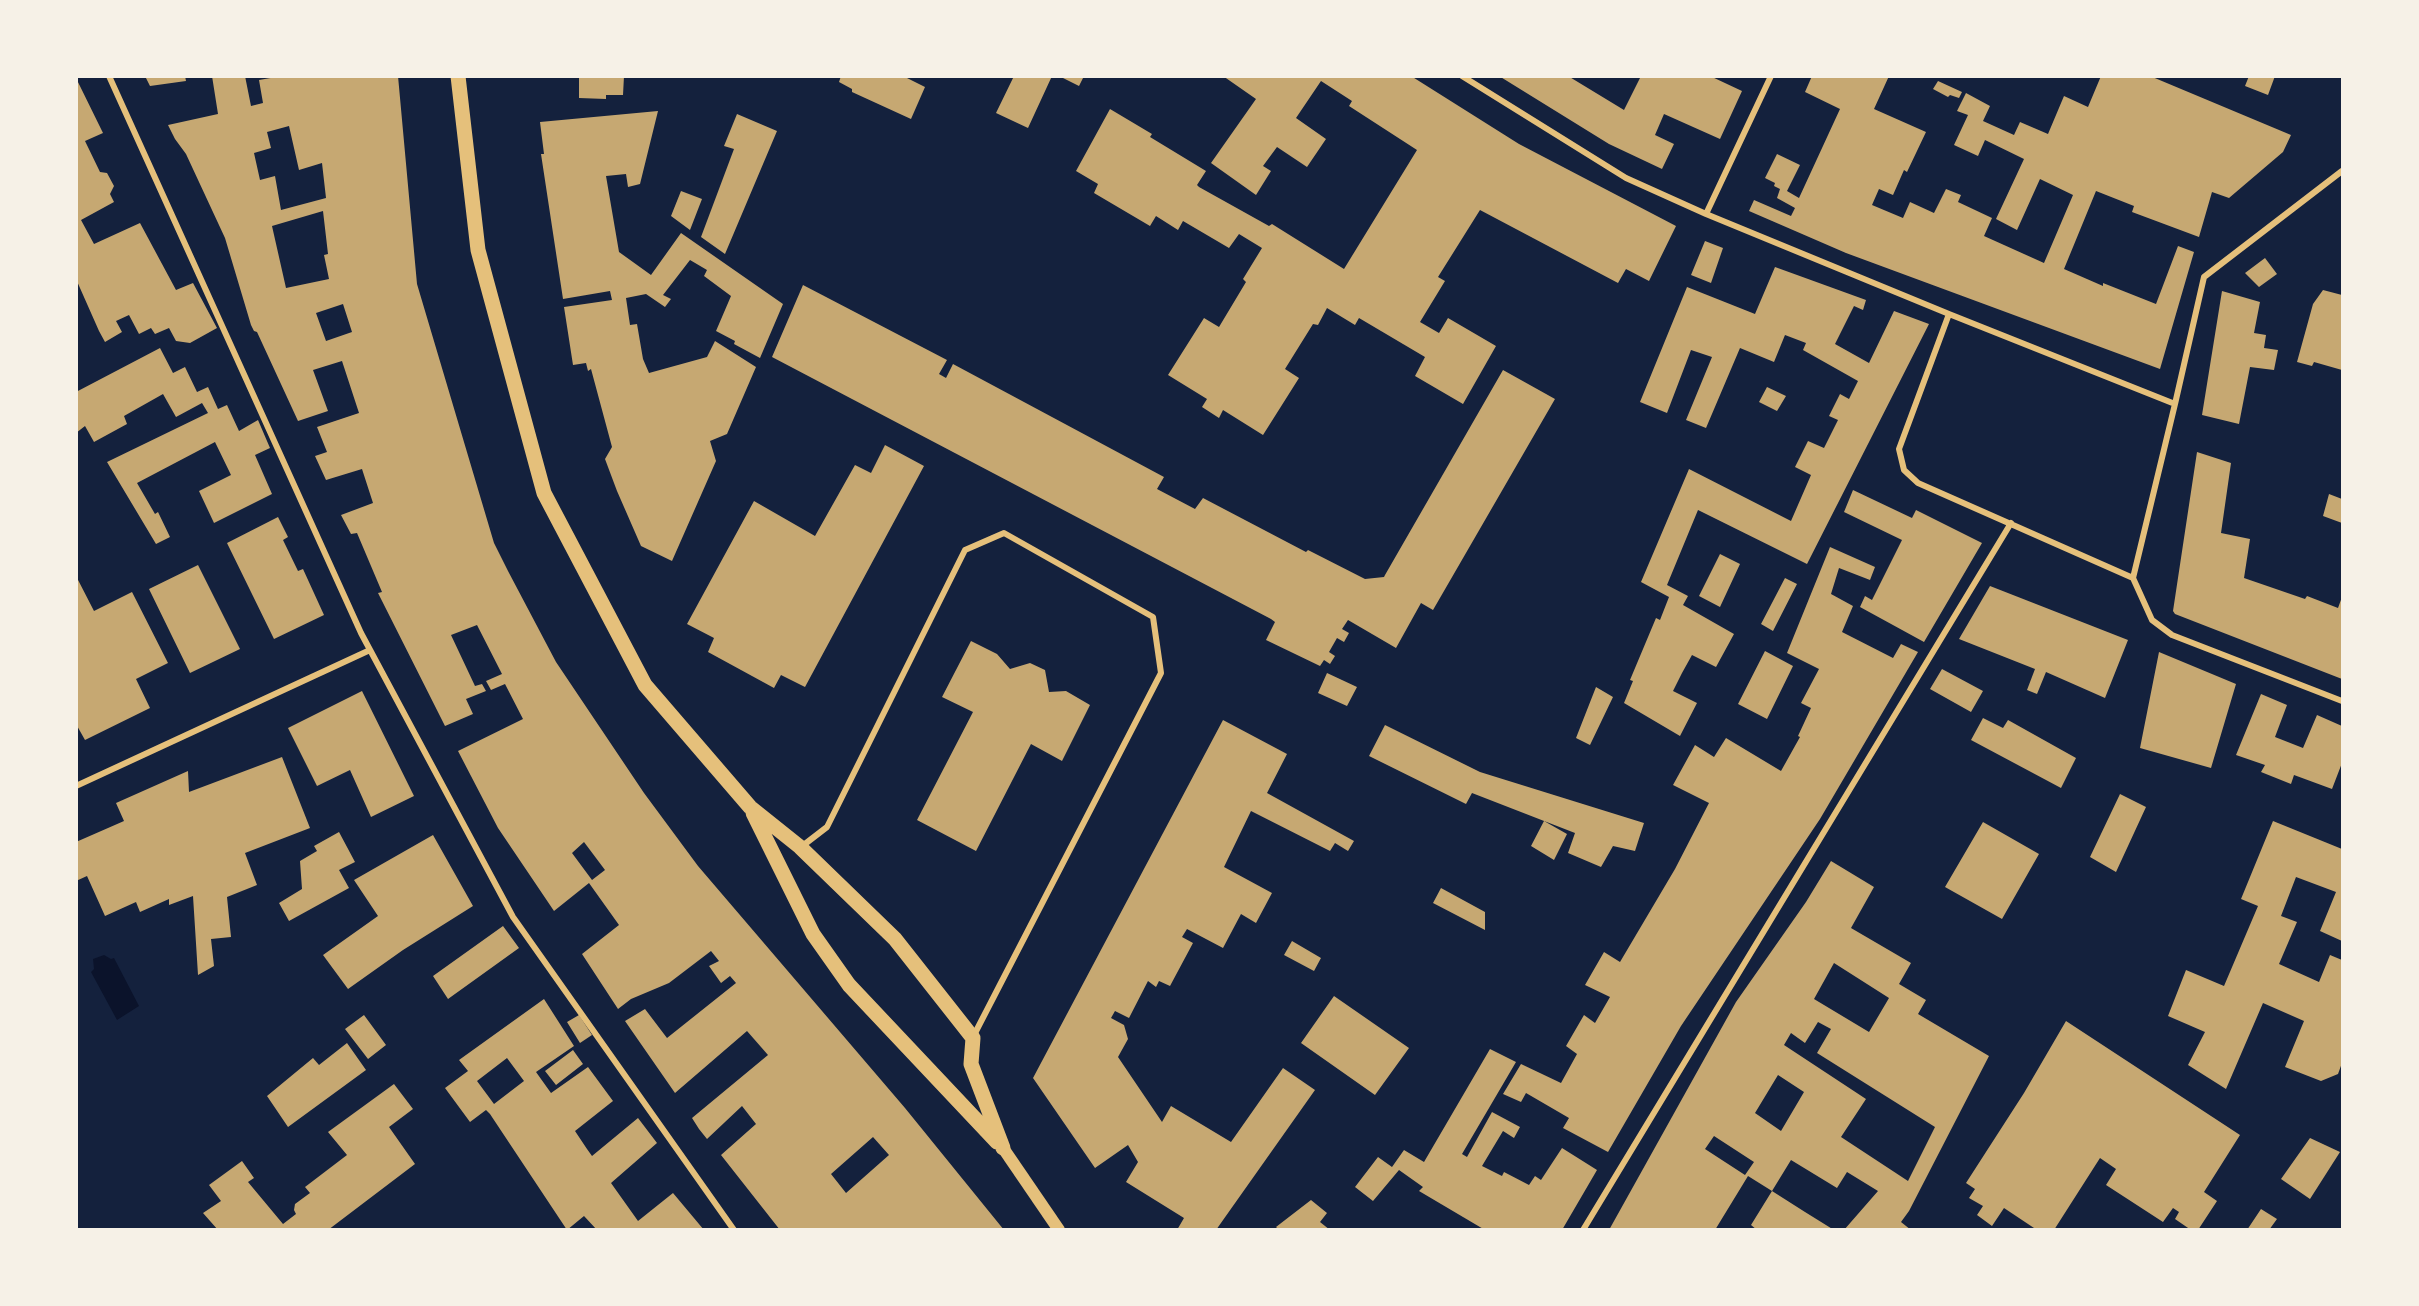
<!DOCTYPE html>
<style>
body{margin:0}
#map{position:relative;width:2419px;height:1306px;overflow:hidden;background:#14213d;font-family:"Open Sans",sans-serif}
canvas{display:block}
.frame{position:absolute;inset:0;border:78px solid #f6f1e7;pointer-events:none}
</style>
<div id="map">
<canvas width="2419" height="1306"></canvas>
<div class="frame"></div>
</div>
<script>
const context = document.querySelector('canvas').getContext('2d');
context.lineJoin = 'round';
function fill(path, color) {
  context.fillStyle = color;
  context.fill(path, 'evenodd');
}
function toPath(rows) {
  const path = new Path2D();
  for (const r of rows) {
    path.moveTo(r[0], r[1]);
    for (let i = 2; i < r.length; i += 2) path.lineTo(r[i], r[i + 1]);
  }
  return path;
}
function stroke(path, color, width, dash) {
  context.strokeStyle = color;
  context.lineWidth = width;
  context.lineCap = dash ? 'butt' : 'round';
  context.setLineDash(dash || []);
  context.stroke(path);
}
const water = toPath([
 [104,955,111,959,114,958,139,1006,117,1020,91,972,94,969,93,959]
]);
const building = toPath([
 [145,76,185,76,186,81,150,86],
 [212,76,245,76,251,106,263,103,259,80,282,76,398,76,417,284,494,543,508,571,556,662,644,793,698,866,905,1108,1004,1230,780,1230,721,1155,756,1124,742,1106,707,1139,699,1129,692,1118,768,1055,747,1031,675,1093,625,1021,645,1009,667,1038,736,983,730,976,721,983,709,966,719,961,711,951,669,983,631,999,618,1009,582,954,619,925,589,883,554,911,498,828,458,751,523,719,505,684,491,690,486,681,502,674,477,625,451,635,475,686,482,684,486,691,466,699,473,714,445,726,378,593,382,592,357,533,351,534,341,515,373,503,362,469,326,480,315,456,327,452,317,427,359,413,342,361,313,370,328,411,298,421,257,332,254,331,251,325,225,238,186,154,175,139,168,125,218,114],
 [289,126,299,170,322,163,326,198,281,210,275,176,260,180,254,153,271,148,267,132],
 [323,211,328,254,324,255,329,279,286,288,272,226],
 [343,304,352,332,326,341,316,313],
 [584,842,605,870,592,880,572,853],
 [873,1137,889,1155,846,1193,831,1174],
 [579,76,624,76,623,95,606,95,606,99,579,98],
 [841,76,903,76,925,87,911,119,852,92,852,89,839,82],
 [1014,76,1052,76,1028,128,996,113],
 [1059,76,1084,76,1079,86],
 [1223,76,1411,76,1519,144,1676,226,1649,281,1626,269,1618,283,1480,210,1438,277,1445,281,1420,322,1439,333,1448,318,1496,346,1463,404,1415,376,1425,357,1359,318,1355,325,1327,308,1318,325,1313,324,1285,369,1299,378,1263,435,1223,410,1219,418,1202,407,1207,399,1168,375,1204,318,1219,327,1246,282,1243,279,1262,248,1239,234,1229,248,1183,221,1178,230,1156,216,1150,226,1094,193,1098,184,1076,171,1110,109,1152,134,1150,137,1206,171,1197,185,1199,187,1269,226,1272,224,1344,269,1417,150,1349,106,1352,101,1321,81,1296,118,1326,139,1307,167,1277,147,1263,166,1271,171,1256,195,1211,163,1256,99],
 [1499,76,1568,76,1624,110,1641,76,1710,76,1742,91,1720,139,1664,114,1655,135,1674,144,1662,169,1609,144],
 [1812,76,1889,76,1874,109,1926,132,1907,172,1904,170,1893,195,1879,189,1872,205,1903,218,1910,202,1934,213,1946,189,1961,195,1958,202,1992,218,1984,236,2044,263,2073,195,2040,179,2017,230,1996,219,2024,159,1985,140,1978,156,1954,145,1968,115,1957,111,1966,93,1990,106,1983,121,2014,135,2020,122,2048,134,2064,96,2088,107,2101,76,2150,76,2291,135,2283,152,2229,198,2212,192,2199,237,2132,212,2134,206,2096,191,2064,269,2103,286,2103,283,2156,304,2178,246,2194,252,2160,369,1846,253,1749,211,1754,200,1791,216,1795,208,1777,198,1780,189,1774,186,1775,183,1765,178,1777,154,1800,165,1787,191,1799,198,1840,109,1805,92],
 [2249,76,2275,76,2268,95,2245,86],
 [76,78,103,133,85,141,100,172,107,173,114,186,110,194,114,202,81,220,94,244,140,223,176,290,193,283,217,328,190,343,176,341,169,328,155,334,151,328,139,334,129,315,116,321,122,332,105,342,99,331,76,279],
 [1938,81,1962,92,1959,98,1950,95,1948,97,1933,89],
 [658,111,640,184,628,187,626,174,606,176,619,252,651,275,681,233,783,304,760,358,734,344,735,341,716,331,731,296,704,276,707,270,690,260,663,295,671,299,665,307,646,294,626,298,630,325,637,324,643,359,649,373,707,357,715,341,756,367,727,434,710,441,716,461,672,561,641,546,617,491,605,459,612,447,591,369,588,371,586,363,573,365,564,307,612,300,610,291,563,299,541,154,544,154,540,122],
 [737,114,777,131,725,254,701,237,734,149,724,146],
 [681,191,702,199,690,230,671,216],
 [1705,241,1723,248,1711,283,1691,275],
 [2265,258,2277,274,2259,287,2245,273],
 [1775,267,1866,300,1863,310,1854,306,1835,344,1869,363,1894,311,1929,324,1807,564,1698,510,1667,585,1688,596,1683,605,1734,634,1716,667,1692,655,1682,673,1673,691,1697,703,1680,736,1624,703,1633,681,1630,680,1656,618,1660,620,1669,597,1641,582,1689,469,1791,521,1811,475,1795,467,1808,441,1824,448,1838,420,1829,416,1840,394,1849,399,1858,381,1803,350,1806,343,1785,335,1774,362,1740,348,1706,428,1686,420,1712,357,1691,350,1667,413,1640,402,1687,287,1755,314],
 [803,285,947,360,939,374,946,378,953,364,1164,477,1157,489,1195,509,1203,498,1306,552,1308,550,1365,579,1384,577,1385,575,1503,370,1555,399,1433,610,1421,603,1396,648,1348,620,1342,629,1349,633,1344,642,1337,638,1329,652,1335,656,1330,664,1324,660,1320,666,1266,640,1275,622,1271,619,772,357],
 [2323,290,2342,295,2342,370,2314,362,2312,366,2297,362,2313,304],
 [2222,291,2260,302,2254,333,2266,335,2264,348,2278,350,2274,370,2250,367,2239,424,2202,415],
 [160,348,173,373,185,367,197,392,208,387,218,409,227,405,239,431,258,420,270,448,255,455,272,494,214,523,199,491,231,475,215,442,137,483,155,514,158,512,170,537,156,544,107,462,208,413,202,403,176,417,163,394,124,416,127,424,94,442,85,426,76,433,76,392],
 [1767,387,1786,396,1777,411,1759,402],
 [885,445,924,466,805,687,781,675,774,688,708,652,714,638,687,624,754,501,815,536,855,465,871,473],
 [2197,452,2231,463,2221,533,2250,539,2244,578,2305,599,2307,596,2338,608,2342,597,2342,679,2175,614,2173,611],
 [1853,490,1912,518,1916,510,1982,543,1924,642,1860,607,1865,596,1872,600,1902,540,1844,512],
 [2329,494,2342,499,2342,523,2323,516],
 [278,517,288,537,283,540,298,571,303,569,324,615,274,639,227,543],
 [1830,547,1875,567,1870,580,1839,568,1831,594,1853,606,1842,632,1893,658,1901,644,1918,652,1820,819,1681,1026,1608,1152,1563,1128,1569,1118,1526,1093,1521,1102,1503,1094,1521,1064,1561,1083,1577,1054,1566,1046,1584,1015,1595,1023,1610,997,1585,985,1604,952,1620,962,1675,869,1709,803,1673,785,1695,745,1714,757,1726,738,1781,771,1800,737,1798,736,1811,708,1801,703,1819,669,1787,653],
 [1720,554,1740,564,1720,607,1699,596],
 [198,565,240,649,190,673,149,589],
 [76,576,94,611,132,592,168,663,136,679,150,708,85,740,76,724],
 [1785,578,1797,584,1773,631,1761,624],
 [1990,586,2128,640,2105,698,2046,672,2037,694,2027,690,2035,669,1959,639],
 [971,641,997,654,1010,669,1030,663,1045,670,1049,692,1066,691,1090,705,1062,761,1031,744,976,851,917,820,973,712,942,697],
 [1765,651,1793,666,1767,719,1738,704],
 [2159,652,2236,684,2211,768,2140,748],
 [1942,669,1983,691,1971,712,1930,689],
 [1327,673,1357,687,1347,706,1318,693],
 [1596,687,1613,697,1590,745,1576,738],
 [362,691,414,796,371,817,350,770,317,786,288,728],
 [2261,694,2287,705,2275,737,2303,748,2317,715,2342,726,2342,763,2332,789,2294,775,2291,784,2261,772,2265,765,2236,755],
 [1983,718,2003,728,2008,720,2076,758,2061,788,1971,740],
 [1223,720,1287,754,1267,793,1354,841,1348,851,1335,843,1330,851,1251,811,1224,867,1272,893,1256,923,1241,914,1223,948,1187,929,1182,937,1193,943,1170,986,1159,981,1156,987,1148,981,1129,1018,1115,1011,1111,1018,1124,1025,1128,1039,1118,1057,1162,1122,1171,1106,1231,1142,1283,1068,1315,1090,1216,1230,1177,1230,1184,1218,1126,1182,1138,1162,1128,1145,1095,1168,1033,1078],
 [1385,725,1480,772,1644,823,1635,851,1613,846,1601,867,1568,853,1575,833,1472,793,1466,804,1369,756],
 [282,757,310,828,245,853,257,885,227,897,231,937,211,939,214,966,198,975,193,896,169,905,169,899,140,912,136,902,105,916,87,876,76,881,76,842,124,821,116,803,188,771,189,792],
 [2120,794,2146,807,2116,872,2090,857],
 [1544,821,1567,834,1554,860,1531,846],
 [2273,821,2342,849,2342,941,2320,931,2336,892,2296,877,2281,916,2297,922,2279,964,2319,982,2330,955,2342,960,2342,1063,2338,1074,2321,1081,2285,1067,2304,1021,2263,1003,2226,1089,2188,1065,2205,1032,2168,1016,2186,970,2224,986,2258,906,2241,899],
 [1983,822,2039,854,2002,919,1945,887],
 [339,832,355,862,339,870,349,888,289,921,279,903,302,889,300,861,317,851,314,846],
 [433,835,473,906,403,950,348,989,323,955,378,916,354,880],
 [1831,861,1874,887,1851,928,1911,963,1899,984,1926,1000,1918,1014,1989,1056,1909,1211,1901,1222,1911,1230,1844,1230,1878,1191,1847,1172,1837,1188,1791,1160,1772,1191,1748,1176,1715,1230,1609,1230,1736,1002,1806,902],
 [1834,963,1889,998,1869,1032,1814,999],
 [1818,1022,1831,1029,1817,1053,1935,1127,1908,1181,1841,1137,1866,1099,1784,1045,1791,1033,1805,1043],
 [1778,1075,1804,1092,1781,1131,1755,1113],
 [1714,1136,1754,1162,1745,1175,1705,1149],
 [1441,888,1485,912,1485,930,1433,903],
 [503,926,519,948,448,999,433,976],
 [1292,941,1321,958,1314,971,1284,955],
 [1334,996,1409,1048,1375,1095,1301,1043],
 [544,999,574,1046,536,1072,551,1093,588,1067,613,1101,575,1131,587,1149,592,1156,638,1118,657,1143,611,1183,638,1221,673,1193,704,1230,597,1230,584,1216,567,1230,490,1114,486,1110,470,1122,445,1088,468,1071,459,1060],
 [507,1058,524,1081,494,1104,477,1081],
 [364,1015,386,1045,368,1059,345,1029],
 [579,1015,592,1035,580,1043,567,1022],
 [2066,1021,2240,1135,2204,1192,2217,1201,2198,1230,2191,1230,2175,1219,2179,1212,2173,1208,2163,1222,2106,1185,2116,1169,2100,1158,2054,1230,2037,1230,2004,1208,1992,1226,1977,1215,1983,1206,1969,1198,1975,1189,1966,1183,2024,1093],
 [347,1043,366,1070,288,1127,267,1096,313,1058,319,1065],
 [1490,1049,1516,1062,1462,1154,1467,1157,1492,1112,1520,1127,1514,1138,1503,1131,1482,1166,1502,1176,1504,1172,1529,1185,1535,1176,1541,1180,1562,1148,1597,1170,1562,1230,1485,1230,1419,1191,1423,1187,1399,1170,1373,1201,1355,1187,1378,1157,1392,1167,1404,1150,1424,1162],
 [573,1050,583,1064,556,1085,545,1071],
 [394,1084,413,1109,389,1127,415,1164,328,1230,218,1230,203,1213,221,1201,209,1185,242,1161,254,1178,248,1182,283,1224,296,1214,294,1210,295,1204,310,1193,305,1187,347,1155,328,1132],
 [2310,1138,2340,1152,2310,1199,2281,1179],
 [1772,1191,1805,1212,1834,1230,1757,1230,1751,1225],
 [1311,1200,1327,1213,1320,1222,1330,1230,1279,1230,1276,1227],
 [2261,1209,2277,1219,2269,1230,2247,1230]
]);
const minor = toPath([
 [109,76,361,633,513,917,734,1230],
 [1462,76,1626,178,1706,214,1949,314],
 [1706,214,1771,76],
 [1949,314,2175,404,2133,578,1918,483,1904,470,1899,449,1949,314],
 [2175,404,2204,277,2342,171],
 [2133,578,2152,620,2172,635,2342,701],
 [76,786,370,650],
 [801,847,827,827,965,550,1004,533,1153,617,1161,673,973,1037],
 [1583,1230,2011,523]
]);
const secondary = toPath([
 [1003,1148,1059,1230]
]);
const primary = toPath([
 [458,76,478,250,544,493,645,685,750,807,800,847,895,939,973,1038,971,1064,1003,1148],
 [753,813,813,934,849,985,997,1142]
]);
fill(water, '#0b132b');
fill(building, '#c6a872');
stroke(minor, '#e5c07b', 6);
stroke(secondary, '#e5c07b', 12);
stroke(primary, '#e5c07b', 15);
</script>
